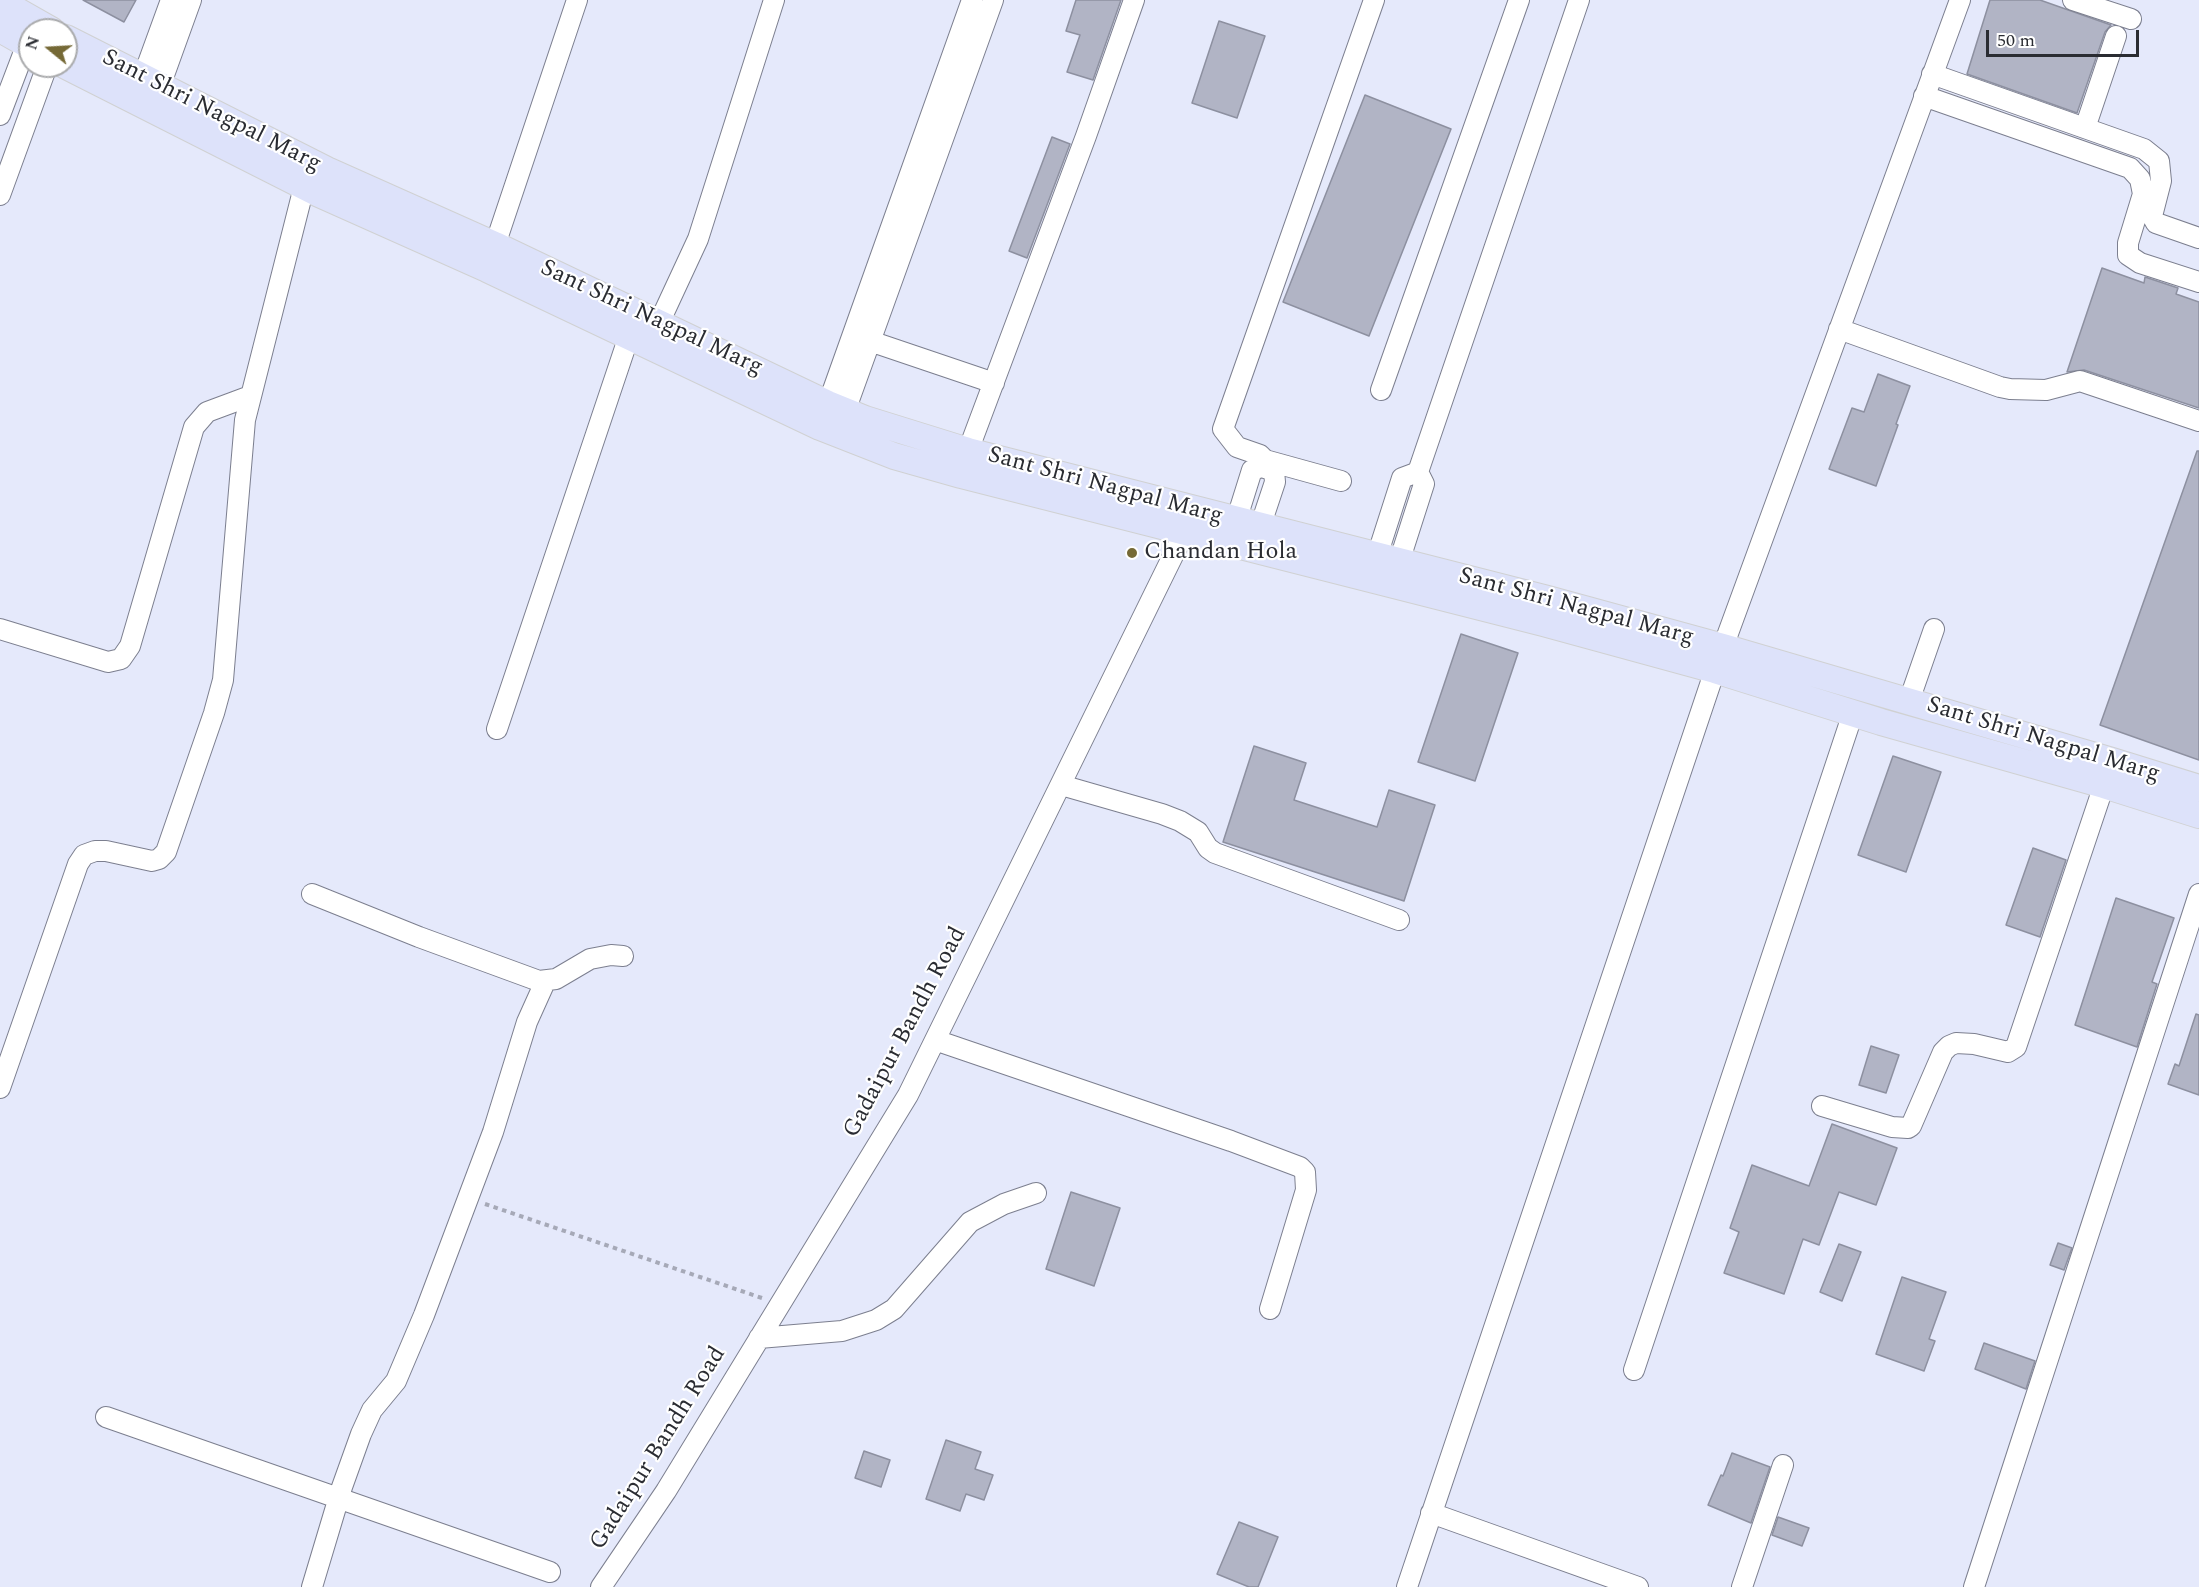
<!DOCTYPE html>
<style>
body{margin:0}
#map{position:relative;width:2199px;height:1587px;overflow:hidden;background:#e5e9fb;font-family:Spectral,serif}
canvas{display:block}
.north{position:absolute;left:18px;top:18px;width:60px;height:60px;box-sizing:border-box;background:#fff;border:2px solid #aaabad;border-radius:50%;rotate:288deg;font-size:16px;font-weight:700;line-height:24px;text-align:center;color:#2a2c32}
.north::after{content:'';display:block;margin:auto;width:21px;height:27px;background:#756936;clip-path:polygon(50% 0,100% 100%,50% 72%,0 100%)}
.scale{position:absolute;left:1986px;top:30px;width:153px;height:27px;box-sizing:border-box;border:3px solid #2a2c32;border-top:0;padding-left:8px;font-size:18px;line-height:21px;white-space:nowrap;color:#2a2c32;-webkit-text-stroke:4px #fff;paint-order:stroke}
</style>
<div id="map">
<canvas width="2199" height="1587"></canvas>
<div class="north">N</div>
<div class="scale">50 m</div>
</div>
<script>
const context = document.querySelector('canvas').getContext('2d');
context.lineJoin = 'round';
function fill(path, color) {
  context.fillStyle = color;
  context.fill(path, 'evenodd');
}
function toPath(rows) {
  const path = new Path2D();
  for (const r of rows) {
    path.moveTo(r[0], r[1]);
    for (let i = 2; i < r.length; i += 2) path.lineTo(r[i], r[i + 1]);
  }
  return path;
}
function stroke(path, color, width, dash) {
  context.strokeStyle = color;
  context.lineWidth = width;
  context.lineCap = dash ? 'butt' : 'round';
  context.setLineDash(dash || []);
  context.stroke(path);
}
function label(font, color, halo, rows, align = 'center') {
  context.font = font + ' Spectral,serif';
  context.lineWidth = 4.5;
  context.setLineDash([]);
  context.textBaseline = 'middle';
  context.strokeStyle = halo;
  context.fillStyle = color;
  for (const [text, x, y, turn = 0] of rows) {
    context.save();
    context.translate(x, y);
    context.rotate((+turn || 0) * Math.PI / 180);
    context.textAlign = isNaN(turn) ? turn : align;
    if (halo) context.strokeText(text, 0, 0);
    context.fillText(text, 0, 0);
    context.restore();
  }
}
const building = toPath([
 [83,0,136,0,124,22,83,0],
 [1076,0,1121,0,1093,80,1067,72,1080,35,1066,31,1076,0],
 [1990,0,2040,0,2111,25,2105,32,2077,113,1967,74,1990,0],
 [1219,21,1265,36,1237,118,1192,103,1219,21],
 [1365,95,1451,129,1369,336,1283,302,1365,95],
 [1052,137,1070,144,1027,258,1009,251,1052,137],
 [2102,268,2144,283,2145,277,2178,288,2176,294,2199,302,2199,408,2084,370,2067,372,2102,268],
 [1878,374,1910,386,1896,424,1898,425,1876,486,1829,469,1852,408,1864,412,1878,374],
 [2197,451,2199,451,2199,760,2100,725,2197,451],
 [1461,634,1518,653,1475,781,1418,762,1461,634],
 [1254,746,1306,763,1294,800,1377,827,1389,790,1435,805,1404,901,1223,842,1254,746],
 [1893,756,1941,772,1906,872,1858,855,1893,756],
 [2033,848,2066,860,2040,937,2006,925,2033,848],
 [2116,898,2174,918,2152,982,2157,984,2137,1047,2075,1025,2116,898],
 [2196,1014,2199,1015,2199,1095,2168,1084,2175,1064,2179,1066,2196,1014],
 [1871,1046,1899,1055,1886,1093,1859,1085,1871,1046],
 [1832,1124,1897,1148,1876,1205,1839,1192,1819,1245,1803,1239,1784,1294,1724,1273,1739,1232,1730,1228,1752,1165,1809,1186,1832,1124],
 [1071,1192,1120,1208,1094,1286,1046,1269,1071,1192],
 [2058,1243,2072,1248,2064,1270,2050,1265,2058,1243],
 [1839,1244,1861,1252,1842,1301,1820,1292,1839,1244],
 [1902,1277,1946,1292,1929,1339,1935,1341,1924,1371,1876,1354,1902,1277],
 [1984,1343,2035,1361,2026,1389,1975,1369,1984,1343],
 [946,1440,981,1452,975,1469,993,1475,984,1500,966,1494,960,1511,926,1499,946,1440],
 [864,1451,890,1460,881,1487,855,1478,864,1451],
 [1732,1453,1770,1467,1751,1523,1708,1505,1721,1475,1723,1476,1732,1453],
 [1778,1517,1809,1528,1802,1546,1772,1535,1778,1517],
 [1239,1522,1278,1537,1258,1587,1249,1587,1217,1574,1239,1522]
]);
const path = toPath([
 [485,1204,762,1298]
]);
const minor = toPath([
 [2073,0,2131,19],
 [1932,74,2144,149,2159,161,2161,181,2152,216,2156,223,2199,238],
 [143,77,171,0],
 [160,86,191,0],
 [1924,96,2130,168,2140,179,2143,194,2128,243,2128,255,2140,263,2199,282],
 [0,115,27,44],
 [2085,128,2116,36],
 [0,195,47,66],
 [495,245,577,0],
 [659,323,698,239,774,0],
 [1839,329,2000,387,2010,389,2046,390,2080,381,2199,421],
 [858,337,994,383],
 [1381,390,1519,0],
 [828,404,972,0],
 [845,411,993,0],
 [968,451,1086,136,1134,0],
 [1265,460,1341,481],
 [1262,467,1265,460,1260,455,1237,447,1223,429,1374,0],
 [1418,472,1579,0],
 [1236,521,1252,470,1262,467,1274,471,1275,482,1260,527],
 [1377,556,1402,478,1418,472,1424,484,1399,562],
 [0,629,108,662,121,659,130,646,194,427,207,412,250,396],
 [1723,647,1960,0],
 [1909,701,1934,629],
 [497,729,629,336],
 [1061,785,1162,814,1180,821,1198,832,1208,848,1215,853,1399,920],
 [312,894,419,937,539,981,556,979,590,959,611,955,623,956],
 [935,1040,1231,1141,1300,1167,1305,1172,1306,1190,1270,1309],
 [0,1088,78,864,84,855,95,851,106,851,152,861,159,859,166,852,214,713,223,680,245,420,304,187],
 [1822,1106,1892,1127,1908,1128,1911,1126,1943,1052,1949,1046,1956,1043,1974,1044,2008,1052,2016,1047,2104,785],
 [759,1338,842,1331,876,1320,894,1309,970,1222,1004,1204,1036,1193],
 [1634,1370,1853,713],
 [106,1417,550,1572],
 [1431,1513,1638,1587],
 [312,1587,342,1487,361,1434,372,1410,396,1381,424,1315,493,1132,527,1022,545,982],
 [601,1587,666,1491,908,1095,1190,521],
 [1407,1587,1715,670],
 [1742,1587,1783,1465],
 [1974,1587,2199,894]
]);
const major = toPath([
 [0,1,51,30],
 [0,29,30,46],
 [66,38,327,170,495,245,828,404,865,419,968,451,1548,599,1723,647,2112,761,2199,788],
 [66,66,319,194,487,269,820,427,894,456,961,475,1543,623,1715,670,1881,722,2104,785,2199,815]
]);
const markers = [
 [1132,553,6,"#756936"]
];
const streetNames = [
 ["Sant Shri Nagpal Marg",211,112,27],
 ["Sant Shri Nagpal Marg",651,319,25],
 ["Sant Shri Nagpal Marg",1105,487,15],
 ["Sant Shri Nagpal Marg",1576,608,15],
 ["Sant Shri Nagpal Marg",2043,741,17],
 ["Gadaipur Bandh Road",906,1033,-62],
 ["Gadaipur Bandh Road",659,1449,-58]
];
const poiNames = [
 ["Chandan Hola",1144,553]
];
fill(building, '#b1b4c5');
stroke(building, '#8d90a0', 1.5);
stroke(minor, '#7c7f8f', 22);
stroke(major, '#d0d1d2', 28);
stroke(path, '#a6a9b7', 4, [4.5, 4.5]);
stroke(minor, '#fff', 20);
stroke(major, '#dde2fa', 26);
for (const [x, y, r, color] of markers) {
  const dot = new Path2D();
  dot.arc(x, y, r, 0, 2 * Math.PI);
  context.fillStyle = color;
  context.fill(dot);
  stroke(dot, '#fff', 2);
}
label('24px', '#2a2c32', '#fff', streetNames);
label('24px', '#2a2c32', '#fff', poiNames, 'left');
</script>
